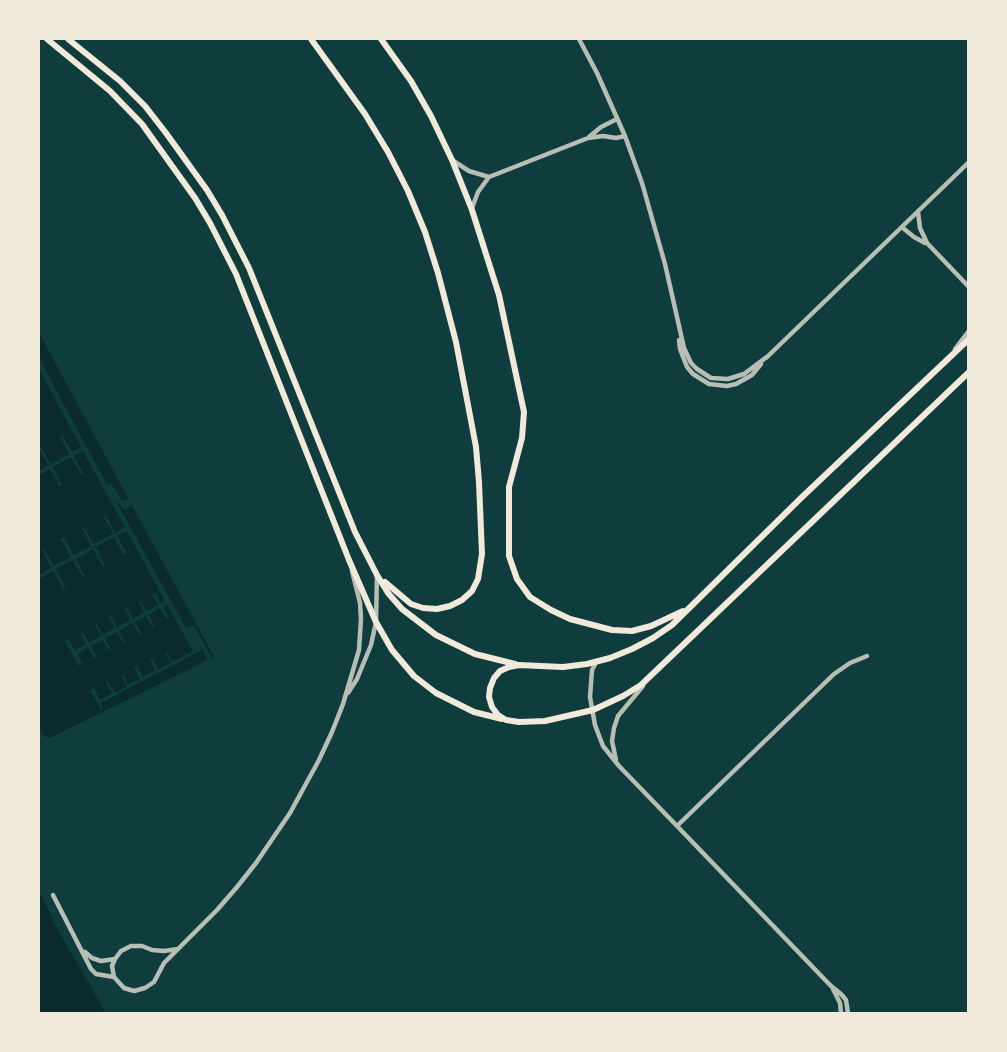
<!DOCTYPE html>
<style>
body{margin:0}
#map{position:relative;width:1007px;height:1052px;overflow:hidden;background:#0f3d3e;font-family:"Fira Sans Condensed",sans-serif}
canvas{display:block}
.frame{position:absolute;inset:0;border:40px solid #f1e9da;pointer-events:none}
</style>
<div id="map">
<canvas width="1007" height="1052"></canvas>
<div class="frame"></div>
</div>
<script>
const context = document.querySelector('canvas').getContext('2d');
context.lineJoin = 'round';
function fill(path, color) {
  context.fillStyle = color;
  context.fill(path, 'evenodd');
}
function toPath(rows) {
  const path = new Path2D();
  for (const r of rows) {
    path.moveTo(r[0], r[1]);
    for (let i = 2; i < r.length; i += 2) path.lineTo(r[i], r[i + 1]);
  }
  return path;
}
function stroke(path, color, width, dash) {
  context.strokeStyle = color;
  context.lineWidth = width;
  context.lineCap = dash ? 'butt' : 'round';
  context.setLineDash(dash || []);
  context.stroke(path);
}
const water = toPath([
 [39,333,214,657,50,738,44,736,39,729],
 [39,891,59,932,106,1013,39,1013]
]);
const pier = toPath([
 [39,358,107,485,112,484,123,501,129,499,132,505,125,510,115,499,186,628,194,625,212,658,208,660,195,637,202,650,101,703,104,709,101,710,90,690,94,688,100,700,112,694,106,683,108,681,115,693,127,686,121,675,123,674,128,685,140,679,134,667,137,666,143,677,155,670,150,659,152,658,158,670,171,663,165,652,166,651,172,662,185,656,180,644,186,655,193,651,167,605,163,607,169,618,167,619,160,608,149,615,154,626,152,627,146,616,135,622,141,633,139,634,132,623,119,631,125,642,123,643,116,632,105,638,111,649,109,650,103,640,91,646,97,657,94,658,88,647,77,654,82,664,79,666,65,641,68,639,75,650,86,644,80,633,82,632,89,642,101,636,95,625,97,624,103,635,114,628,109,617,111,616,117,627,130,620,125,609,127,608,133,619,144,612,138,601,140,600,147,611,158,605,152,594,155,593,160,603,165,601,127,531,117,536,127,554,124,555,114,537,96,547,105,565,103,567,93,549,76,559,85,576,83,578,73,560,56,569,65,587,63,589,53,571,39,579,39,575,51,568,42,550,44,549,54,566,71,557,61,539,64,538,74,555,91,546,82,528,84,527,94,544,113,534,103,516,106,515,115,533,125,527,83,451,74,456,83,473,81,475,71,457,53,467,62,485,59,486,50,469,39,475,39,471,48,465,39,448,41,447,51,464,69,454,60,436,62,435,72,452,81,447,40,371,39,372],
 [39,889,77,962,108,1013,106,1013,59,932,39,891]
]);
const minor = toPath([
 [579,39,597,73,625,136,642,183,665,264,684,348,691,363,697,369,711,378,728,379,744,374,768,356],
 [589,137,601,127,617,119],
 [452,160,469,171,489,177],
 [472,208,478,192,489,177,588,138,603,136,616,138,625,136],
 [918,212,920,228,927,243,968,286],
 [903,228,914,237,925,243],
 [679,340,680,349,687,367,693,374,709,384,727,386,736,384,752,375,761,364],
 [955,349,968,332],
 [766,358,968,163],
 [597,661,592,670,590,697,595,725,603,746,619,766,677,826,831,986,841,994,846,1000,848,1013],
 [348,693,357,679,371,645,376,622,377,575],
 [616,760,612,741,614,728,618,716,643,686],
 [677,826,834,674,850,663,867,656],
 [53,895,91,969,96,974,114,977],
 [178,949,164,951,152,950,142,946,131,946,121,951,115,959,112,966,114,977,124,988,134,991,145,988,154,982,164,963,217,910,237,887,256,863,290,813,319,760,332,732,343,704,359,650,361,619,360,603,352,571],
 [85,952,92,958,101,961,115,959],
 [833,989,840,1003,841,1013]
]);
const secondary = toPath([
 [47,39,110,91,142,124,195,198,210,223,236,274,349,560,376,622,392,650,414,676,436,693,474,712,502,719],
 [68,39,120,81,145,106,166,133,207,190,222,215,249,268,355,532,377,575,388,593,402,609,436,635,475,654,515,664],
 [311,39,365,114,388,152,408,191,425,232,438,273,456,342,476,447,479,482,482,554,478,579,472,591,462,600,450,606,437,609,423,608,411,604,385,582],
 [381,39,411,81,431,116,452,160,472,210,499,295,524,412,522,438,509,487,509,556,517,579,530,597,551,610,570,619,612,630,632,631,651,626,683,611],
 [968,340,801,498,672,625,653,638,632,649,610,658,587,664,563,667,519,665,509,667,500,671,494,678,490,688,489,697,492,707,498,715,506,720,519,722,545,721,593,710,623,696,641,685,968,373]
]);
fill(water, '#0a2a2b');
fill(pier, '#0f3d3e');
stroke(minor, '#b8beb3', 4.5);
stroke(secondary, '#f1e9da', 6);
</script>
